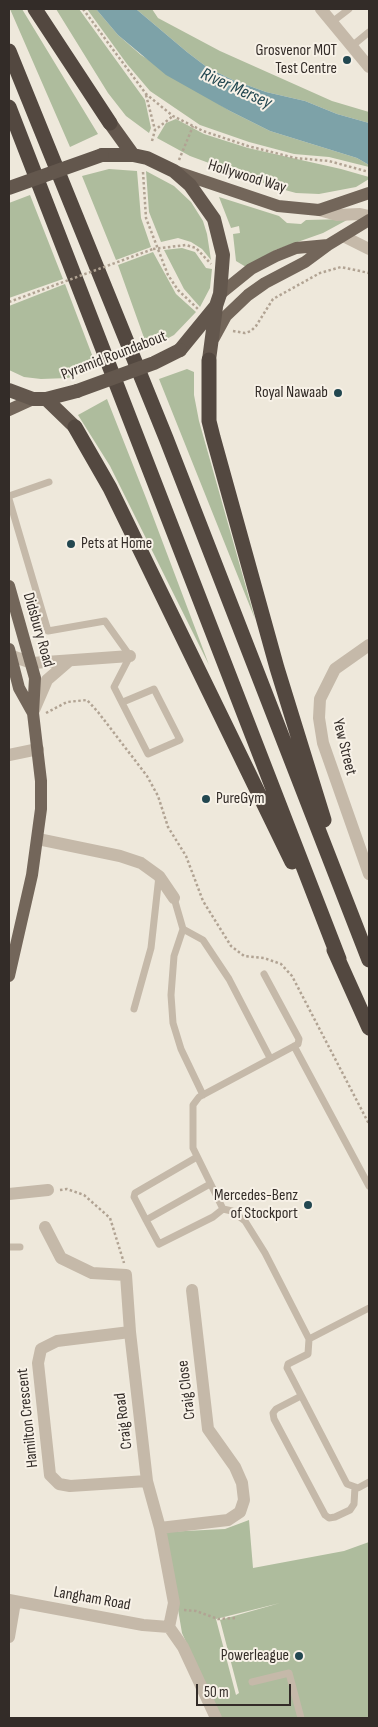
<!DOCTYPE html>
<style>
body{margin:0}
#map{position:relative;width:378px;height:1727px;overflow:hidden;background:#eee8db;font-family:"Sofia Sans Condensed",sans-serif}
canvas{display:block}
.frame{position:absolute;inset:0;border:10px solid #332c28;pointer-events:none}
.scale{position:absolute;left:196px;top:1684px;width:95px;height:22px;box-sizing:border-box;border:2px solid #332c28;border-top:0;padding-left:6px;font-size:15px;line-height:18px;white-space:nowrap;color:#332c28;-webkit-text-stroke:4px #f7f1e7;paint-order:stroke}
</style>
<div id="map">
<canvas width="378" height="1727"></canvas>
<div class="frame"></div>
<div class="scale">50 m</div>
</div>
<script>
const context = document.querySelector('canvas').getContext('2d');
context.lineJoin = 'round';
function fill(path, color) {
  context.fillStyle = color;
  context.fill(path, 'evenodd');
}
function toPath(rows) {
  const path = new Path2D();
  for (const r of rows) {
    path.moveTo(r[0], r[1]);
    for (let i = 2; i < r.length; i += 2) path.lineTo(r[i], r[i + 1]);
  }
  return path;
}
function stroke(path, color, width, dash) {
  context.strokeStyle = color;
  context.lineWidth = width;
  context.lineCap = dash ? 'butt' : 'round';
  context.setLineDash(dash || []);
  context.stroke(path);
}
function label(font, color, halo, rows, align = 'center') {
  context.font = font + ' "Sofia Sans Condensed",sans-serif';
  context.lineWidth = 4;
  context.setLineDash([]);
  context.textBaseline = 'middle';
  context.strokeStyle = halo;
  context.fillStyle = color;
  for (const [text, x, y, turn = 0] of rows) {
    context.save();
    context.translate(x, y);
    context.rotate((+turn || 0) * Math.PI / 180);
    context.textAlign = isNaN(turn) ? turn : align;
    if (halo) context.strokeText(text, 0, 0);
    context.fillText(text, 0, 0);
    context.restore();
  }
}
const green = toPath([
 [10,9,22,9,98,134,70,147],
 [56,9,79,9,145,100,151,128,149,133,126,116,108,93],
 [87,9,96,9,118,35,141,55,230,111,270,131,357,158,369,165,369,167,329,157,294,154,249,142,200,125,150,91,127,64],
 [136,9,152,9,158,18,220,51,332,101,369,112,369,123,337,114,305,101,266,92,233,80,208,68,187,52],
 [176,119,204,134,248,148,341,169,369,177,369,179,356,187,319,194,296,193,274,187,190,156,157,138,166,123],
 [109,169,137,171,141,218,151,247,116,260,82,176],
 [146,171,174,186,191,202,203,221,207,234,211,260,202,249,191,242,178,238,161,242,149,212],
 [30,195,63,279,9,298,9,203],
 [219,197,279,216,287,223,301,224,306,220,347,219,347,220,323,233,275,250,246,267,236,261,233,234,240,233,239,226,231,228],
 [182,248,195,252,206,268,212,269,210,288,200,307,184,289,164,250],
 [153,252,176,294,196,312,174,335,148,349,118,265],
 [65,284,97,368,68,378,41,379,24,377,9,370,9,306],
 [187,369,194,372,194,395,199,421,255,619,159,379],
 [107,399,146,498,209,665,110,466,78,415],
 [249,1520,253,1568,344,1551,369,1542,369,1718,220,1718,182,1633,165,1532,225,1529],
 [280,1603,220,1620,239,1693,236,1695,216,1619]
]);
const water = toPath([
 [96,9,136,9,187,52,208,68,233,80,266,92,305,101,337,114,369,123,369,165,357,158,270,131,230,111,166,75,118,35]
]);
const path = toPath([
 [83,9,146,94,173,116,203,131,248,146,295,158,329,161,369,172],
 [146,95,155,130],
 [152,141,155,130,173,116],
 [179,160,193,126],
 [143,172,146,218,168,275,178,290,198,309],
 [153,249,186,245,196,248,211,264],
 [9,302,28,295],
 [233,331,245,333,251,331,256,326,273,299,320,273,341,267,369,273],
 [46,713,67,702,87,700,98,712,147,776,158,796,168,827,186,856,203,901,231,946,244,956,264,958,281,964,292,976,369,1124],
 [60,1190,67,1189,84,1195,110,1218,124,1263],
 [184,1610,196,1611,218,1619,235,1618]
]);
const service = toPath([
 [332,22,349,9],
 [352,46,369,32],
 [9,496,49,482],
 [9,499,48,631,105,621,130,656,114,687,148,754,180,740,154,689,123,702],
 [174,898,183,929,203,940,229,979,270,1058],
 [183,929,174,956,171,995,173,1023,181,1049,203,1095],
 [264,974,299,1039,298,1044,199,1097,193,1105,193,1148,223,1209,232,1211,245,1221,265,1253,309,1339,308,1354,288,1364,287,1368,347,1484,358,1488,369,1482],
 [134,1009,151,948,159,876],
 [294,1046,369,1186],
 [197,1157,135,1193,134,1197,146,1220,159,1244,213,1217,223,1209],
 [146,1220,210,1184],
 [9,1247,20,1247],
 [309,1339,369,1308],
 [301,1396,276,1409,273,1413,274,1419,325,1515,329,1518,335,1517,350,1510,354,1504,355,1487],
 [252,1682,289,1673,301,1718]
]);
const minor = toPath([
 [321,9,369,67],
 [319,210,337,215,360,214,369,216],
 [343,236,369,249],
 [369,645,335,669,320,699,319,718,323,743,369,874],
 [9,655,32,663,130,656],
 [34,710,47,680,69,661],
 [9,755,38,749],
 [38,839,120,856,141,863,159,876,174,898],
 [9,1194,48,1190],
 [45,1227,61,1258,92,1273,126,1275,130,1332,147,1481,160,1528,174,1603,169,1627,183,1647,216,1718],
 [130,1332,57,1341,41,1349,38,1363,50,1475,59,1484,70,1486,147,1481],
 [160,1528,228,1520,240,1512,244,1500,242,1483,235,1467,208,1429,192,1290],
 [9,1600,143,1625,169,1627],
 [9,1637,15,1602]
]);
const primary = toPath([
 [177,172,278,206,319,210,369,193],
 [220,294,251,269,276,256,296,248,328,245,369,220],
 [214,338,226,316,248,295,265,283,305,262,328,245],
 [9,410,33,399],
 [9,586,35,678,33,713,41,781,41,809,32,875,9,976],
 [9,649,19,688,33,713]
]);
const trunk = toPath([
 [110,123,133,155],
 [102,155,133,155,147,158,174,171,190,185,214,219,223,255,220,294,216,306,180,350],
 [209,360,216,307],
 [9,390,33,399,46,399,77,391],
 [46,399,75,427]
]);
const motorway = toPath([
 [35,9,110,123],
 [9,51,166,438,369,960],
 [9,107,339,959],
 [209,360,209,421,213,437,277,668,324,820],
 [75,427,110,488,292,862],
 [334,950,369,1028]
]);
const pathBridge = toPath([
 [28,295,153,249]
]);
const trunkBridge = toPath([
 [9,188,102,155],
 [77,391,154,363,180,350]
]);
const markers = [
 [347,60,5,"#224750"],
 [338,393,5,"#224750"],
 [71,544,5,"#224750"],
 [206,799,5,"#224750"],
 [308,1205,5,"#224750"],
 [299,1656,5,"#224750"]
];
const poiNames = [
 ["Grosvenor MOT",337,51],
 ["Test Centre",337,69],
 ["Royal Nawaab",328,393],
 ["Pets at Home",81,544,"left"],
 ["PureGym",216,799,"left"],
 ["Mercedes-Benz",298,1196],
 ["of Stockport",298,1214],
 ["Powerleague",289,1656]
];
const streetNames = [
 ["Hollywood Way",247,177,17],
 ["Pyramid Roundabout",114,356,-21],
 ["Didsbury Road",38,630,74],
 ["Yew Street",344,747,76],
 ["Craig Close",187,1390,-97],
 ["Hamilton Crescent",28,1418,-96],
 ["Craig Road",124,1421,-97],
 ["Langham Road",92,1599,10]
];
const waterNames = [
 ["River Mersey",236,89,24]
];
fill(green, '#aebc9d');
fill(water, '#7da2a8');
stroke(path, '#b1a393', 2.5, [2.5, 2.5]);
stroke(service, '#c5b9a9', 7);
stroke(minor, '#c5b9a9', 12);
stroke(primary, '#73665a', 12);
stroke(trunk, '#63574d', 14);
stroke(motorway, '#534840', 15);
stroke(pathBridge, '#b1a393', 2.5, [2.5, 2.5]);
stroke(trunkBridge, '#63574d', 14);
for (const [x, y, r, color] of markers) {
  const dot = new Path2D();
  dot.arc(x, y, r, 0, 2 * Math.PI);
  context.fillStyle = color;
  context.fill(dot);
  stroke(dot, '#f7f1e7', 2);
}
label('16px', '#332c28', '#f7f1e7', poiNames, 'right');
label('16px', '#332c28', '#f7f1e7', streetNames);
label('italic 18px', '#224750', '#f7f1e7', waterNames);
</script>
